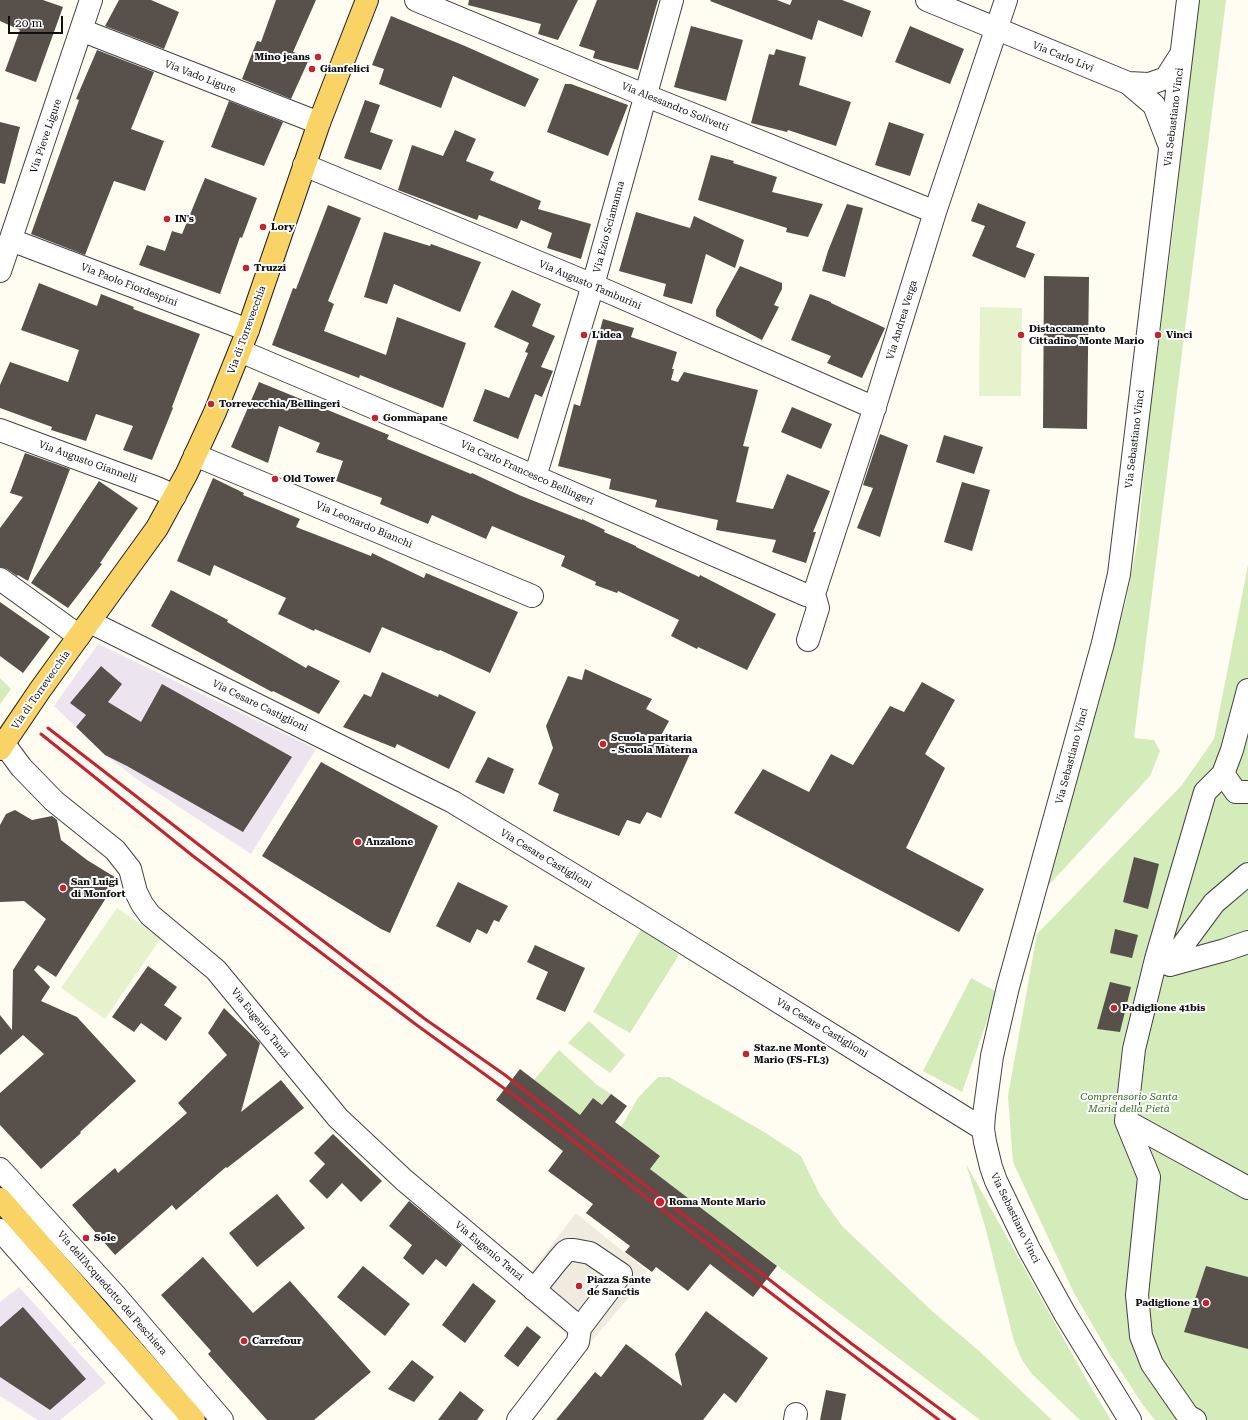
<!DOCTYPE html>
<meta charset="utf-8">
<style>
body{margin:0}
#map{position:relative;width:1248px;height:1420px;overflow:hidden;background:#fffcf2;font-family:"Roboto Serif",serif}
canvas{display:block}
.scale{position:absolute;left:8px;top:16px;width:55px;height:18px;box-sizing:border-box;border:2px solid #0f0f0f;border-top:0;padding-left:5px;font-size:12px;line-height:14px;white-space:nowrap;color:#0f0f0f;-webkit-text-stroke:3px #fff;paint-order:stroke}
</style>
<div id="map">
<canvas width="1248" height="1420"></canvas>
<div class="scale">20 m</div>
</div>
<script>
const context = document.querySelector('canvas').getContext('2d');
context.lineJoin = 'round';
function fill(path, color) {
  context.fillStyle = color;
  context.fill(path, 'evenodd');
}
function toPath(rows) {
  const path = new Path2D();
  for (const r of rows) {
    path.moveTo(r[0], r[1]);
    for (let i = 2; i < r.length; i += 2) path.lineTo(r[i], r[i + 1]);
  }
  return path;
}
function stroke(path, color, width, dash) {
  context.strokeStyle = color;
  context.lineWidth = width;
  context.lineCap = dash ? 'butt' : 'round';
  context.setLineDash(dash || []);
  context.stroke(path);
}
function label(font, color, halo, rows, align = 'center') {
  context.font = font + ' "Roboto Serif",serif';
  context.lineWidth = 4;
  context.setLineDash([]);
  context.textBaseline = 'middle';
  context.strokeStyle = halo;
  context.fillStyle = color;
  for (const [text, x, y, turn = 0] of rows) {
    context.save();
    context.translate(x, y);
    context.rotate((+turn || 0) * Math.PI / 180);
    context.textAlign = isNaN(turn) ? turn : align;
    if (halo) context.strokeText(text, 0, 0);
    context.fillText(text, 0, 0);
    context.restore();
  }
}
const industrial = toPath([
 [98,644,316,749,251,854,138,780,105,755,54,706],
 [19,1287,106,1383,60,1420,38,1420,0,1396,0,1302]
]);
const green = toPath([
 [1198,0,1226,0,1134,738,1154,740,1160,751,1150,776,1045,889,1126,601,1138,539,1148,428,1173,231],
 [1248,565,1248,1420,1155,1420,1143,1405,1109,1353,1074,1293,1013,1162,1008,1096,1037,934,1182,785,1214,739],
 [0,678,11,689,0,704],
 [641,929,679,955,630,1033,593,1012],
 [971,978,997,992,962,1092,923,1071],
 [589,1021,625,1055,610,1073,568,1043],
 [559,1050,597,1085,611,1094,602,1105,593,1098,580,1115,534,1080],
 [658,1077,669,1077,764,1132,801,1156,820,1195,842,1226,932,1311,979,1351,1052,1420,980,1420,650,1169,660,1156,621,1127,638,1098],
 [966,1164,1089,1384,1111,1420,1080,1420,1032,1374,1022,1360,1014,1341,985,1226]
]);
const pitch = toPath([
 [980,307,1022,308,1021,396,979,396],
 [117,908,161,938,105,1019,61,988]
]);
const plaza = toPath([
 [576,1213,647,1271,630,1296,584,1350,516,1291]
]);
const building = toPath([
 [0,0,43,0,63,7,36,82,5,71,20,30,0,21],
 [119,0,151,0,179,12,164,49,105,26],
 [276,0,316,0,293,52,310,57,291,99,242,79,257,41,261,42],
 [469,0,578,0,558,40,538,34,541,24,468,5],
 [597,0,658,0,638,70,593,58,595,51,579,46],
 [711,0,777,0,790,5,792,0,842,0,871,11,862,37,818,20,812,40,710,1],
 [391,16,465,46,539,79,525,107,453,76,441,108,379,84,384,69,372,65],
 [691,26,743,40,726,101,674,87],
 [910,26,964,49,950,84,895,62],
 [776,49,806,57,799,85,851,102,836,146,788,130,787,132,751,123,769,54,774,55],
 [97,50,154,72,131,129,164,141,145,191,114,181,85,255,31,234,79,100,76,99],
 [565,84,571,84,628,105,608,156,547,132],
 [365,100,380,105,370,132,393,140,381,170,344,158],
 [229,101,283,122,264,166,211,147],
 [0,122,20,127,5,184,0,183],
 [889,122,924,134,910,176,875,165],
 [455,130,476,139,466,161,494,172,490,180,541,201,538,209,591,224,581,259,547,248,552,233,521,220,517,229,479,215,477,220,398,190,412,145,443,156],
 [711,155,734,161,733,163,777,177,772,192,823,204,808,237,786,232,787,228,698,200],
 [205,178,257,198,242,238,240,237,220,294,139,265,147,245,165,251,172,231,182,234],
 [978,203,1026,222,1016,247,1035,254,1025,278,972,256,985,226,971,221],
 [847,204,863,208,845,277,822,271,828,251],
 [328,205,361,218,328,301,334,304,324,331,386,355,397,317,466,343,443,408,360,375,359,378,272,345,293,288,296,289],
 [636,212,690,228,694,216,744,240,735,268,706,254,692,304,663,296,666,284,619,271],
 [384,232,430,246,431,244,481,262,460,312,394,284,387,304,364,297],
 [740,266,782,283,782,289,774,305,779,307,762,340,716,316,716,310],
 [1044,276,1089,277,1087,429,1043,428],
 [39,283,97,306,101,294,134,307,133,309,200,334,172,407,173,408,152,460,123,450,133,426,96,414,86,441,51,430,52,427,0,408,0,385,10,362,68,382,79,350,21,330],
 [512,290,541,304,532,326,555,336,541,367,553,371,542,397,535,394,518,439,473,421,485,389,509,398,528,353,525,352,529,343,494,327],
 [810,294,831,302,831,303,885,328,862,378,827,363,831,356,791,340],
 [603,319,634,328,631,337,677,352,672,369,674,369,671,380,678,382,684,372,758,390,743,446,749,447,736,502,773,509,787,474,830,491,813,532,816,532,806,563,772,552,776,540,716,530,718,520,655,507,657,500,609,489,611,479,558,466,574,404,580,406],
 [259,382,389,435,387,439,471,474,472,473,519,495,582,520,582,519,605,530,604,532,636,546,636,547,699,577,700,575,776,614,747,670,698,647,697,649,671,636,679,620,618,591,617,593,595,585,596,582,561,566,565,556,492,526,486,539,432,515,428,524,380,504,382,498,336,481,343,461,316,452,320,443,279,426,268,463,231,447],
 [792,407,832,424,821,449,781,432],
 [880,434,908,445,880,537,857,528,873,488,863,485],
 [944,435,983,447,974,474,936,462],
 [25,453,70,469,28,581,18,575,17,576,7,569,0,567,0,528,23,497,10,493],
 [213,478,244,493,243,495,300,519,296,527,371,556,372,553,424,578,426,573,518,612,490,673,440,650,439,651,382,627,370,653,315,629,314,631,278,614,286,598,214,565,210,576,177,561],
 [99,481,138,508,100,563,102,564,68,608,31,583],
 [962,482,990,490,972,551,944,542],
 [171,590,228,620,227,622,306,668,308,665,340,681,319,714,273,691,272,692,151,626],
 [0,602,50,637,23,673,0,656],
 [101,666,122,684,108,702,141,722,162,684,292,757,243,832,127,766,105,755,76,727,86,715,70,703],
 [585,669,652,699,646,709,669,721,658,741,690,754,661,818,647,812,640,824,627,820,619,836,553,811,559,794,538,784,553,748,546,726,568,676,582,680],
 [382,672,438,697,439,694,476,712,449,769,397,744,395,748,343,727,364,694,371,697],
 [922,682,955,700,925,754,945,768,906,848,984,889,959,932,734,813,763,769,809,792,831,754,853,765,890,706,904,712],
 [488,757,514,769,504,794,475,782],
 [321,762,438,826,390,933,381,929,262,856],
 [15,810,32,820,52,816,57,820,61,840,87,860,118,879,56,977,38,965,34,970,50,987,41,1001,77,1017,136,1081,80,1132,81,1133,41,1169,0,1125,0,1093,44,1054,23,1035,0,1055,0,1015,12,1030,13,970,46,919,24,901,0,902,0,825,6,814],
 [1134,857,1159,864,1148,909,1123,902],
 [458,882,508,906,499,922,494,920,487,934,477,929,470,943,436,926],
 [1115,929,1138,935,1132,958,1110,953],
 [535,945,585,968,565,1012,536,999,548,972,527,962],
 [148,966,177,987,164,1005,182,1018,166,1041,141,1023,134,1032,112,1017],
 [1110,982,1131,987,1120,1032,1097,1029],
 [224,1008,260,1043,241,1112,281,1080,304,1108,227,1168,226,1167,176,1210,172,1205,115,1255,72,1205,115,1168,118,1173,187,1113,178,1103,227,1055,208,1033],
 [520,1069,580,1115,593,1098,602,1105,611,1094,627,1106,615,1122,660,1156,650,1169,777,1266,753,1297,710,1264,688,1291,656,1267,652,1272,625,1252,630,1246,586,1213,593,1204,548,1171,563,1151,496,1100],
 [333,1134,382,1181,361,1202,342,1183,327,1199,309,1181,325,1164,314,1153],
 [277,1194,305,1228,257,1267,229,1233],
 [409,1201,462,1245,446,1267,436,1259,423,1275,403,1258,412,1245,389,1226],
 [203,1257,253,1313,290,1281,371,1372,314,1420,267,1420,208,1354,211,1351,161,1295],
 [363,1266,410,1304,385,1336,337,1297],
 [1206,1266,1248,1277,1248,1349,1184,1332],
 [473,1283,496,1301,465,1343,442,1325],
 [23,1307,86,1379,50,1410,0,1377,0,1327],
 [706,1311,768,1358,736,1403,724,1393,703,1420,556,1420,595,1372,601,1377,626,1344,682,1386,675,1354],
 [527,1326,541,1337,518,1367,504,1356],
 [412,1360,434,1377,414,1402,388,1389],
 [826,1390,846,1394,841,1420,820,1420],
 [460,1391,484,1410,477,1420,438,1420]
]);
const minor = toPath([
 [416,0,632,90,935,212],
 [927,0,1128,83,1154,105,1169,144],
 [81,30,319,123],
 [1128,83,1149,84,1166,78,1180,56],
 [304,165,593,285,875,408],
 [11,240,248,330],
 [0,271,91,0],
 [240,351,460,444,806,595,814,594],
 [0,430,157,488,175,496],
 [195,455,532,596],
 [535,477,593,285,672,0],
 [0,579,79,636],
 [90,622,453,802,641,916,983,1129],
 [808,640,818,608,814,594,871,419,935,212,1006,0],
 [4,744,21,767,54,801,115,850,130,869,136,892,142,904,150,915,216,970,338,1118,404,1180,580,1328,621,1274,590,1253,574,1250,568,1250,565,1252,558,1260,534,1290],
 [1223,774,1236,792,1248,792],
 [1163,962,1170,965,1225,950,1248,942],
 [1170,965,1180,949,1214,903,1248,874],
 [1126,1121,1248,1188],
 [0,1169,115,1295,222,1420],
 [0,1230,168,1420],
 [518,1420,578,1342,580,1328],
 [795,1420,796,1414],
 [1130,1420,1065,1314,1029,1249,996,1181,991,1167,985,1142,983,1129,984,1115,992,1056,1008,987,1103,643,1119,574,1188,0],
 [1195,1420,1188,1416,1152,1364,1141,1336,1137,1295,1149,1177,1126,1121,1134,1049,1156,959,1205,792,1223,774,1232,750,1248,690]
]);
const major = toPath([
 [0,749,40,690,157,528,187,473,215,412,248,330,319,123,367,0],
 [0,1199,194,1420]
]);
const rail = toPath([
 [48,728,305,927,425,1019,505,1075,661,1198,766,1277,852,1344,955,1420],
 [41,734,193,856,418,1026,516,1097,789,1307,939,1420]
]);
const markers = [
 [318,57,4,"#c3242f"],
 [312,69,4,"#c3242f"],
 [167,219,4,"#c3242f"],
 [263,227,4,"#c3242f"],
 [246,268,4,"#c3242f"],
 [584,335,4,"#c3242f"],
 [1021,335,4,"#c3242f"],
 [1158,335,4,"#c3242f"],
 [211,404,4,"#c3242f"],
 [375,418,4,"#c3242f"],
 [275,479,4,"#c3242f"],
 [603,744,4,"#c3242f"],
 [358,842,4,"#c3242f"],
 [63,888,4,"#c3242f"],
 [1114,1008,4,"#c3242f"],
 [746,1054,4,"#c3242f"],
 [660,1202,5,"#c3242f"],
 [86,1238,4,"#c3242f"],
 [579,1286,4,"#c3242f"],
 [1206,1303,4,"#c3242f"],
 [244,1341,4,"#c3242f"]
];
const poiNames = [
 ["Mino jeans",310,57,"right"],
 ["Gianfelici",320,69],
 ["IN's",175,219],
 ["Lory",271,227],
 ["Truzzi",254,268],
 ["Distaccamento",1029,329],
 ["Cittadino Monte Mario",1029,341],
 ["L'idea",592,335],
 ["Vinci",1166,335],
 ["Torrevecchia/Bellingeri",219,404],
 ["Gommapane",383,418],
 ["Old Tower",283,479],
 ["Scuola paritaria",611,738],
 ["- Scuola Materna",611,750],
 ["Anzalone",366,842],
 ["San Luigi",71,882],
 ["di Monfort",71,894],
 ["Padiglione 41bis",1122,1008],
 ["Staz.ne Monte",754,1048],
 ["Mario (FS-FL3)",754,1060],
 ["Roma Monte Mario",669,1202],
 ["Sole",94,1238],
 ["Piazza Sante",587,1280],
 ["de Sanctis",587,1292],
 ["Padiglione 1",1198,1303,"right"],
 ["Carrefour",252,1341]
];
const streetNames = [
 ["Via Carlo Livi",1063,57,22],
 ["Via Vado Ligure",200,77,21],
 ["Via Alessandro Solivetti",675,107,22],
 ["Via Sebastiano Vinci",1174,117,-83],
 ["Via Pieve Ligure",46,136,-71],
 ["Via Ezio Sciamanna",609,227,-75],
 ["Via Paolo Fiordespini",129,285,21],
 ["Via Augusto Tamburini",590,285,23],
 ["Via Andrea Verga",902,320,-73],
 ["Via di Torrevecchia",247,330,-70],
 ["Via Sebastiano Vinci",1135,439,-83],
 ["Via Augusto Giannelli",88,462,20],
 ["Via Carlo Francesco Bellingeri",527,473,24],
 ["Via Leonardo Bianchi",364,525,23],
 ["Via di Torrevecchia",41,690,-55],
 ["Via Cesare Castiglioni",260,706,26],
 ["Via Sebastiano Vinci",1072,756,-75],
 ["Via Cesare Castiglioni",546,859,31],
 ["Via Eugenio Tanzi",260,1023,51],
 ["Via Cesare Castiglioni",822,1028,31],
 ["Via Sebastiano Vinci",1015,1218,64],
 ["Via Eugenio Tanzi",489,1251,40],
 ["Via dell'Acquedotto del Peschiera",112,1293,49]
];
const parkNames = [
 ["Comprensorio Santa",1129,1097],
 ["Maria della Pietà",1129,1109]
];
fill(industrial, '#ece4ee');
fill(green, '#d4ebba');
fill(pitch, '#e6f2cc');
fill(plaza, '#f0ebdf');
fill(building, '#58504b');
stroke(minor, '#424242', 24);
stroke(major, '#202020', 24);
stroke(minor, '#fff', 22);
stroke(major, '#fad366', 22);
stroke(rail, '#c3242f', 3);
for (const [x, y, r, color] of markers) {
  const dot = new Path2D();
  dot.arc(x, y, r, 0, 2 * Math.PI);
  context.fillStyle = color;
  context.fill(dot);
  stroke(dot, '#fff', 1.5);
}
label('bold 10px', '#0f0f0f', '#fff', poiNames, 'left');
label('10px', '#0f0f0f', '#fff', streetNames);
label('italic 10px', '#2f691d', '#fff', parkNames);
</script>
